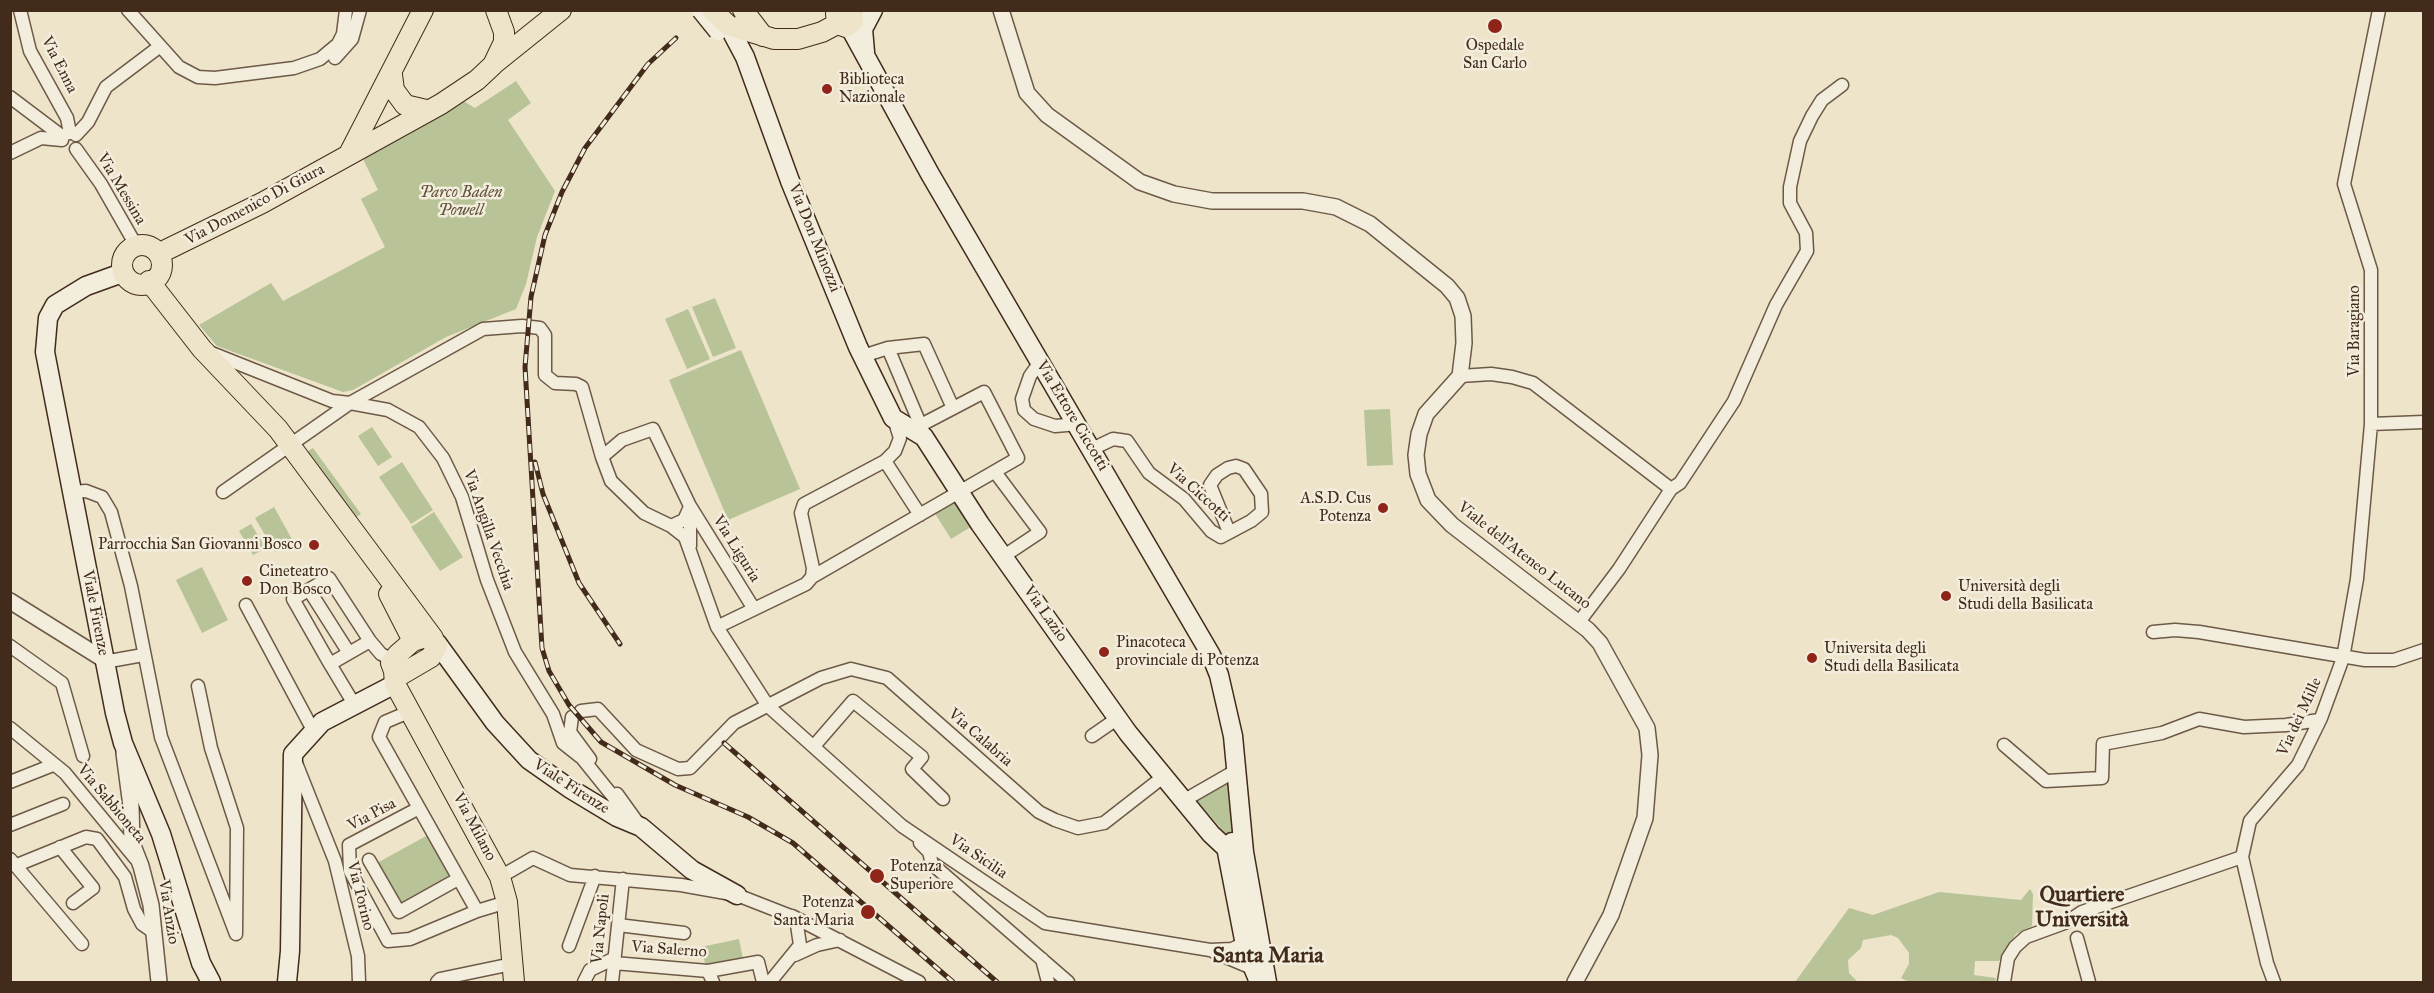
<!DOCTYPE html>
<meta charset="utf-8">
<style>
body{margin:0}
#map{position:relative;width:2434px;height:993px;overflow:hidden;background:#ede4ca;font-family:"IM FELL Great Primer",serif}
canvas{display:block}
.frame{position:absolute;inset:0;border:12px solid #422b1a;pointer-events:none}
</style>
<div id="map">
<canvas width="2434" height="993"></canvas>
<div class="frame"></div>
</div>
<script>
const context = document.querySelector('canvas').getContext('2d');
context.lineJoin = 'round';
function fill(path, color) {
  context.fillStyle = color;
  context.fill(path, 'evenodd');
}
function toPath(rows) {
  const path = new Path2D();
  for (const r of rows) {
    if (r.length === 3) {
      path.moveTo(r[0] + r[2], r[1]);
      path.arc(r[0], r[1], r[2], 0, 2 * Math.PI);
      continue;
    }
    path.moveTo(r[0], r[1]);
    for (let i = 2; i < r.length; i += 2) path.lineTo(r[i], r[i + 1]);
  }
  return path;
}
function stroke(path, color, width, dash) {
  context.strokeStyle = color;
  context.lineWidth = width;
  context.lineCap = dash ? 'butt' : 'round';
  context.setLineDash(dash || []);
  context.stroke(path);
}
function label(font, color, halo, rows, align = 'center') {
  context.font = font + ' "IM FELL Great Primer",serif';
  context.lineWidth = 5;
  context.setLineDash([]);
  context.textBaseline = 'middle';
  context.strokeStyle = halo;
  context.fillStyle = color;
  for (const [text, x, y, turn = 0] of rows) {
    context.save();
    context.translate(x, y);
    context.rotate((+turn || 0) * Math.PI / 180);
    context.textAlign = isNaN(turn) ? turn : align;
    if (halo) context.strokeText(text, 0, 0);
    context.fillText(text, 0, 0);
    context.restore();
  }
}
const green = toPath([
 [516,81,531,103,508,120,555,191,537,237,526,284,516,309,446,337,353,390,343,392,217,346,199,325,271,283,283,301,385,247,361,199,378,190,363,159,457,101,465,102,475,108],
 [715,298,736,348,713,357,692,307],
 [688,309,710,359,687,369,665,319],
 [741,350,800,489,728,520,669,380],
 [1390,409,1393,465,1367,466,1364,410],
 [372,427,392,457,378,466,358,436],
 [313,448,361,514,352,520,305,453],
 [402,462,433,510,411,524,379,477],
 [957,498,974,525,951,539,934,512],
 [274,507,293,541,275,552,255,518],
 [434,512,463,557,440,571,411,527],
 [251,524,266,548,253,555,239,531],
 [202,567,228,620,202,633,176,580],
 [1228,780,1235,827,1232,834,1227,835,1196,800],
 [428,835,450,875,400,904,377,863],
 [2030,889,2033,894,2032,926,2016,934,1999,961,1975,961,1974,975,1996,978,1995,982,1909,982,1901,978,1909,964,1909,953,1898,938,1891,935,1863,940,1861,948,1848,960,1849,973,1858,982,1795,982,1849,908,1873,915,1939,892,2021,900],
 [739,939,743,959,706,967,701,947]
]);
const minor = toPath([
 [20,10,30,51,67,118,70,133],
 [128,10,179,67,198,77,215,78,294,68,320,59,338,44,343,34,346,10],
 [335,58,352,39,360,10],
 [10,97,63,137],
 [76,135,88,122,106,87,159,47],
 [76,149,101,184,137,247],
 [10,153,41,138,62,140],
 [888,348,924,344,953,408],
 [209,352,332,401,350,403,483,329,522,326,540,328,545,335,545,375,555,383,576,384,582,387,602,457,622,440,653,429,690,506,690,546],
 [863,356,888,348,923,431],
 [1040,362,1030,376,1022,399,1024,410,1034,419,1055,426,1078,424],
 [1460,376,1491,374,1512,377,1533,383,1671,489,1619,569,1579,622],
 [2371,424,2424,422],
 [1092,449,1113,439,1127,441,1149,473,1184,499,1211,531,1221,537,1251,521,1262,512,1261,494,1244,469,1236,466,1228,468,1217,475,1210,485,1229,532],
 [602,457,611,481,644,513,671,526,684,520,689,509],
 [885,461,920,515],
 [995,472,1040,532,1004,556],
 [1671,489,1680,483,1734,401,1776,305,1807,251,1806,233,1790,203,1790,187,1800,141,1812,116,1822,100,1842,85],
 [71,492,86,491,102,497,111,512,131,586,161,737,236,934,237,828,211,748,198,686],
 [223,492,350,403,388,410,419,427,443,458,462,497,487,580,515,652,553,714,563,743,582,758,615,799,617,804,606,810],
 [690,506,754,609],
 [671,526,685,537,717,627,768,706,902,826,1045,923,1210,950,1232,949,1245,943],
 [812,577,1018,458,984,392,921,425],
 [309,590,349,653],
 [246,605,314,732],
 [717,627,806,584,812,577,813,568,801,513,804,504,885,461,895,451,900,438,894,419],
 [2153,632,2175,630,2199,632,2365,660,2394,660,2424,650],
 [370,641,330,664,293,599,329,578,370,641,381,654,393,660],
 [10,646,62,683,83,756],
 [104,662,143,655],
 [330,664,354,704],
 [411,711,385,722,379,737,419,808],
 [581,711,598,709,636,750,678,769,690,768,734,723,821,678,851,669,887,678,1039,812,1055,820,1078,828,1104,823,1163,777],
 [572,717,570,732,590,759],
 [10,728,65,773,135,858],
 [1092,736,1118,718],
 [2004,745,2046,781,2102,778,2103,744,2162,733,2199,719,2244,727,2286,725,2319,720],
 [814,746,853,701,922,757,912,769,943,799],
 [296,763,335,861,358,956,359,982],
 [10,782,53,765],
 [617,794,640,826],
 [1183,801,1237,770],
 [10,825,63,804],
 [920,843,929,852,932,864,1068,982],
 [60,847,93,888,73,903],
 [10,859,82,944],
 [369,860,399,912,458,879],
 [17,865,86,837,97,839,125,877,134,909,142,924,155,933],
 [500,877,533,858,570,875,681,885,737,895,783,913,791,916,797,925,800,945,770,982],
 [477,911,419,808,349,845,350,871,388,941,410,939,477,911,507,902],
 [792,916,919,982],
 [618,925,684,933],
 [2077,938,2089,982],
 [569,946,595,876],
 [1214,952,1252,968],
 [795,955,817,945,840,940],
 [1042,959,1048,982],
 [614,963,708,971,758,962,763,982],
 [708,971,713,982],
 [437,982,440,979,512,964],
 [584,982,590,970,615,958],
 [612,982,623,879],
 [2004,982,2008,958,2015,947,2026,937,2067,922,2082,912,2242,857],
 [2274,982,2267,963,2242,857,2250,821,2298,765,2321,718,2343,658,2357,579,2371,424,2371,270,2344,184,2379,10]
]);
const tertiary = toPath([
 [1001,10,1027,93,1047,115,1140,182,1174,194,1212,201,1303,201,1336,207,1370,224,1447,286,1457,298,1463,316,1464,343,1460,376,1426,414,1419,434,1416,455,1418,474,1428,500,1452,525,1588,630,1600,643,1647,728,1650,755,1645,818,1611,915,1575,982],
 [10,601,103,659],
 [124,753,131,806,132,843,141,866,151,905,159,982]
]);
const secondary = toPath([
 [728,25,745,57,790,181,858,347,893,418,924,437,980,524,1128,733,1211,834,1227,849],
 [849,26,930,174,1211,655,1219,675,1233,736,1244,852,1267,982],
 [865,52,863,29,873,10],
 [122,273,86,286,55,305,48,318,45,352,115,713,123,743,161,834,201,963,211,982],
 [437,643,495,723,529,760,569,788,617,817,641,827,692,870,737,895],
 [1232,842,1227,847,1227,852,1246,950,1259,982],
 [287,982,290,951,293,754,322,722,395,684]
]);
const primary = toPath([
 [743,10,763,36],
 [836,13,837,24,846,27,853,21,851,10],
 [728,25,774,39,798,39,822,32,837,24],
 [495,63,561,10],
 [392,75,394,90,405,105,426,110],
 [349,154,423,10],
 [142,265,20],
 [160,253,262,203,441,104,477,80,493,65,504,42,504,32,496,10],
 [149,281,202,349,278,429,433,638],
 [389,594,413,641],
 [429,636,437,646,431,657,402,674,394,671,391,663,398,654,413,641,429,636],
 [394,671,395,684,500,877,507,902,514,982]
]);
const rail = toPath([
 [676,38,648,64,585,148,562,192,545,235,531,297,525,367,542,648,549,671,569,705,601,742,675,785,748,817,793,843,953,982],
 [535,462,543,494,579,583,620,644],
 [724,743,997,982]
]);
const secondaryBridge = toPath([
 [701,10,718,31]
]);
const primaryBridge = toPath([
 [712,10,728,25]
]);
const markers = [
 [1495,26,8,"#8f2418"],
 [827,89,6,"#8f2418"],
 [1383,508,6,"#8f2418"],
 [314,545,6,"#8f2418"],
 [247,581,6,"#8f2418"],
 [1946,596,6,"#8f2418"],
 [1104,652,6,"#8f2418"],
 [1812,658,6,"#8f2418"],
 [877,876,8,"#8f2418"],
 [868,912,8,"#8f2418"]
];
const poiNames = [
 ["Ospedale",1495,46,"center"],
 ["San Carlo",1495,64,"center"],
 ["Biblioteca",839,80],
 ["Nazionale",839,98],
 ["A.S.D. Cus",1371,499,"right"],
 ["Potenza",1371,517,"right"],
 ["Parrocchia San Giovanni Bosco",302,545,"right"],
 ["Cineteatro",259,572],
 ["Don Bosco",259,590],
 ["Università degli",1958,587],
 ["Studi della Basilicata",1958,605],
 ["Pinacoteca",1116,643],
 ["provinciale di Potenza",1116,661],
 ["Universita degli",1824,649],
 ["Studi della Basilicata",1824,667],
 ["Potenza",890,867],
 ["Superiore",890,885],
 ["Potenza",854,903,"right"],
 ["Santa Maria",854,921,"right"]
];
const streetNames = [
 ["Via Enna",59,65,63],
 ["Via Messina",121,189,59],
 ["Via Domenico Di Giura",255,205,-28],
 ["Via Don Minozzi",814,238,68],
 ["Via Baragiano",2355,331,-90],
 ["Via Ettore Ciccotti",1072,416,59],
 ["Via Ciccotti",1198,493,42],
 ["Via Angilla Vecchia",488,530,71],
 ["Via Liguria",736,549,58],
 ["Viale dell'Ateneo Lucano",1524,556,38],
 ["Viale Firenze",95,613,79],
 ["Via Lazio",1045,614,55],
 ["Via dei Mille",2300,717,-65],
 ["Via Calabria",980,738,41],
 ["Viale Firenze",571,787,33],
 ["Via Sabbioneta",111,804,50],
 ["Via Pisa",372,815,-28],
 ["Via Milano",474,827,62],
 ["Via Sicilia",978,857,34],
 ["Via Torino",360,896,76],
 ["Via Anzio",168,912,81],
 ["Via Napoli",601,929,-84],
 ["Via Salerno",669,950,4]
];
const parkNames = [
 ["Parco Baden",461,193],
 ["Powell",461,211]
];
const districtNames = [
 ["Quartiere",2082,896],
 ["Università",2082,921],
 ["Santa Maria",1268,957]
];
fill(green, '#b8c497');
stroke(minor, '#6d5946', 15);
stroke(tertiary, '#6d5946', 18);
stroke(secondary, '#422b1a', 21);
stroke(primary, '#422b1a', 22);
stroke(minor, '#f3eddd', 12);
stroke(tertiary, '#f3eddd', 15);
stroke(secondary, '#f3eddd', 18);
stroke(primary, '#ede4ca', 20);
stroke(rail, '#422b1a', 5);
stroke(rail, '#f3eddd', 3, [9]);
stroke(secondaryBridge, '#422b1a', 21, []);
stroke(primaryBridge, '#422b1a', 22, []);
stroke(secondaryBridge, '#f3eddd', 18);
stroke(primaryBridge, '#ede4ca', 20);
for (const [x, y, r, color] of markers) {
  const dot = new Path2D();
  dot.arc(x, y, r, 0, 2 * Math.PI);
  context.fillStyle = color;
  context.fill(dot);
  stroke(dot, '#f3eddd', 2);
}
label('16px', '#422b1a', '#f3eddd', poiNames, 'left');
label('16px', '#422b1a', '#f3eddd', streetNames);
label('italic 16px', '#605139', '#f3eddd', parkNames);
label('bold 22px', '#422b1a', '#f3eddd', districtNames);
</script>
